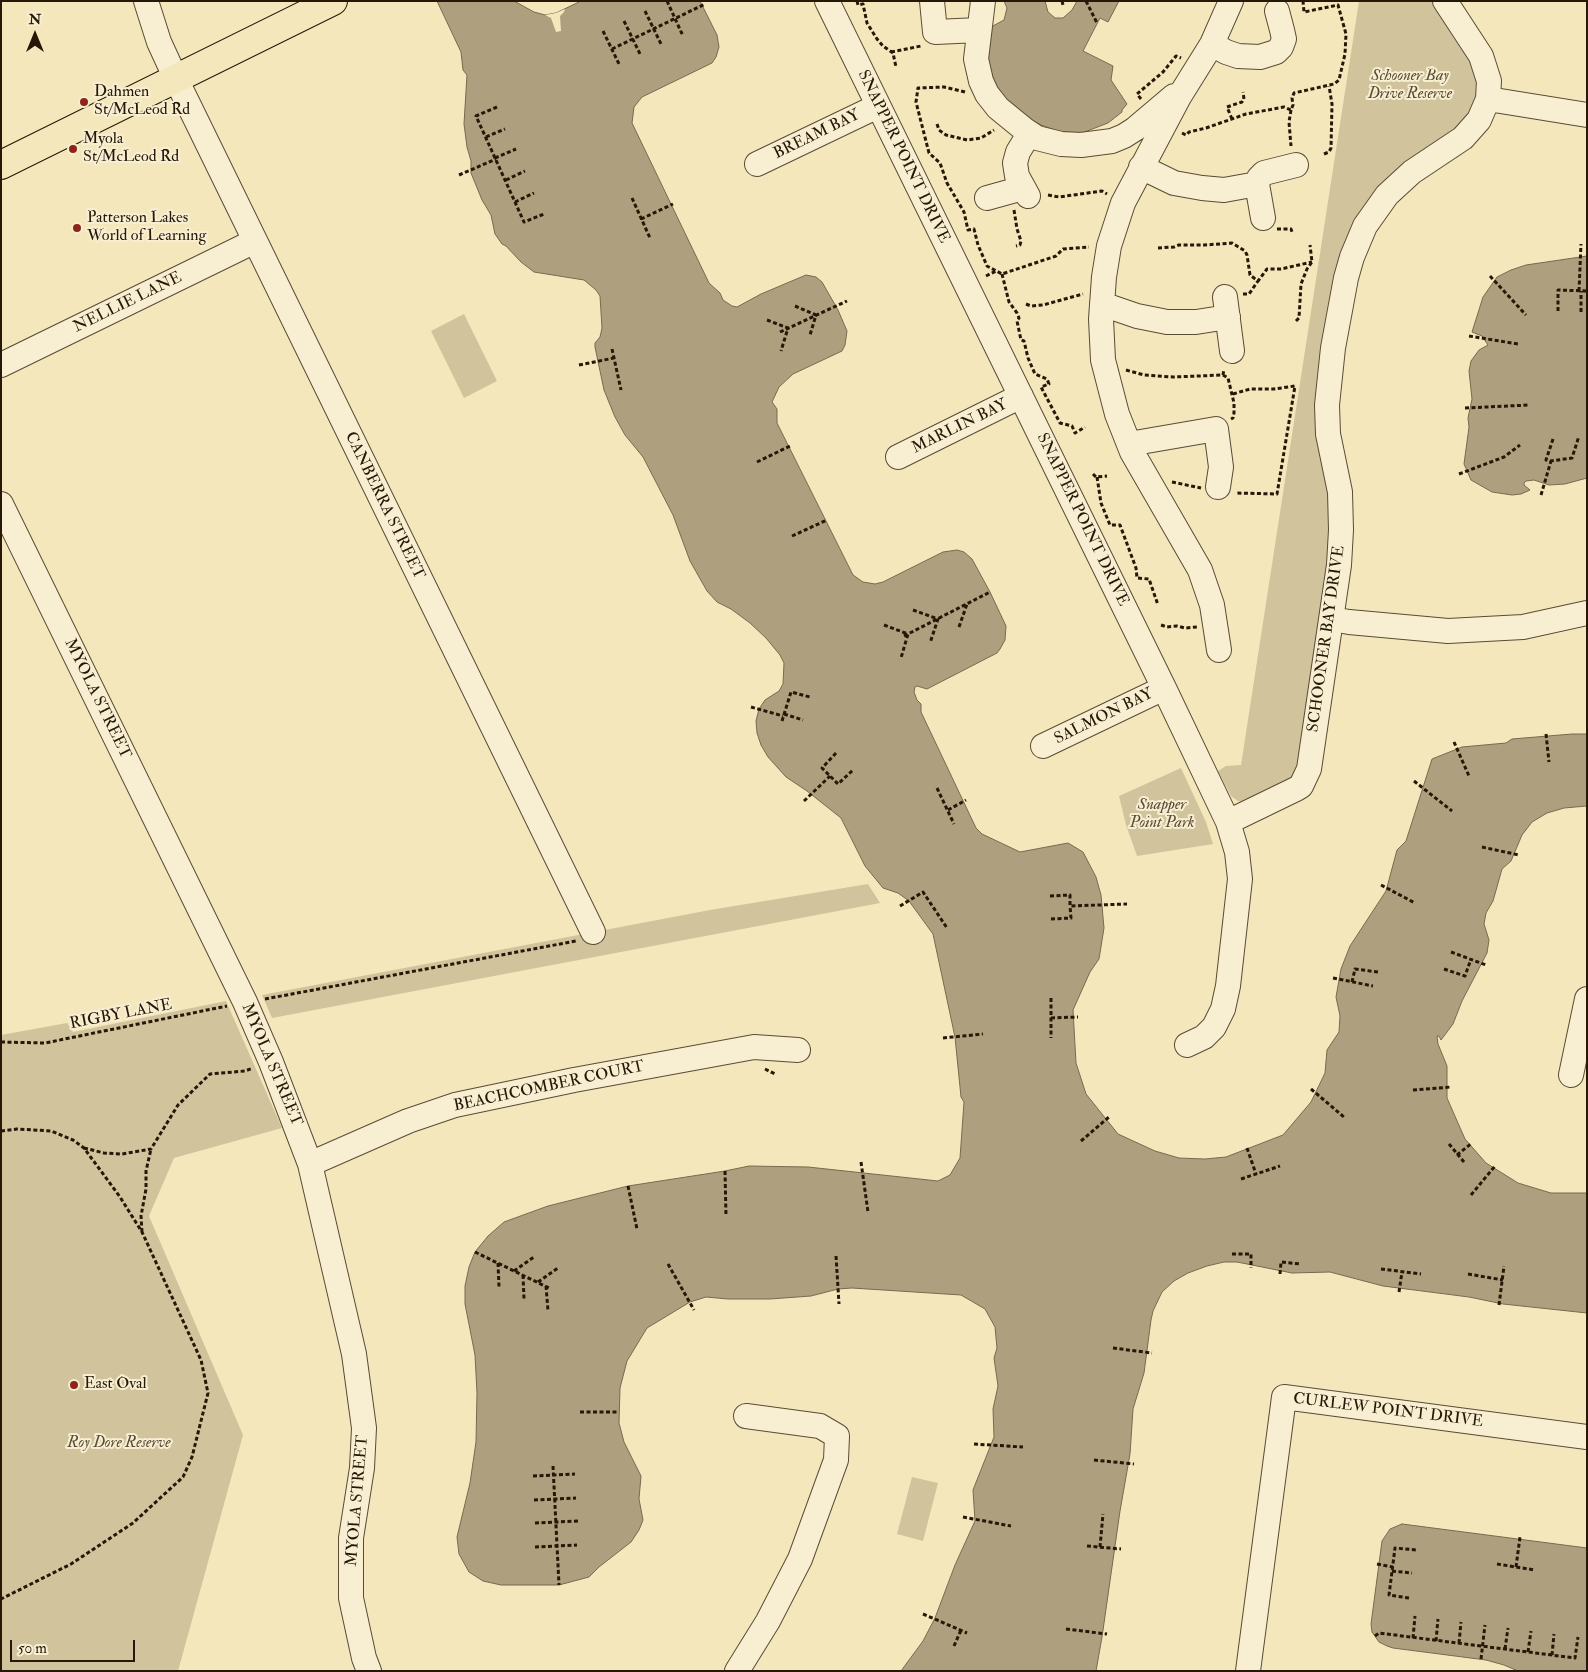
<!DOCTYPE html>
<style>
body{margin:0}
#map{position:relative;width:1588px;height:1672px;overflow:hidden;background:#f4e7bc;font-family:"IM FELL Double Pica",serif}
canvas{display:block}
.frame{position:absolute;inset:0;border:2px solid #261706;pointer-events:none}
.north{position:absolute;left:10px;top:10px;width:50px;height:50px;-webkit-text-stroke:4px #f8efd3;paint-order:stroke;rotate:0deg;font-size:14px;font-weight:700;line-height:20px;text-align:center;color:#261706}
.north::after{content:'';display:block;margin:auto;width:18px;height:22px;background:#261706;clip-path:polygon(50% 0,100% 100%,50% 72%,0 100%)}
.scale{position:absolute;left:10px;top:1640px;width:125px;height:22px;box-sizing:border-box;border:2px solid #261706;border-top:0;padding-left:6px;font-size:15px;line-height:18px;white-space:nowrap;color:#261706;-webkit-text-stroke:4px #f8efd3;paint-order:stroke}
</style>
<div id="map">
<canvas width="1588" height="1672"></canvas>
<div class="frame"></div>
<div class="north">N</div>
<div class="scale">50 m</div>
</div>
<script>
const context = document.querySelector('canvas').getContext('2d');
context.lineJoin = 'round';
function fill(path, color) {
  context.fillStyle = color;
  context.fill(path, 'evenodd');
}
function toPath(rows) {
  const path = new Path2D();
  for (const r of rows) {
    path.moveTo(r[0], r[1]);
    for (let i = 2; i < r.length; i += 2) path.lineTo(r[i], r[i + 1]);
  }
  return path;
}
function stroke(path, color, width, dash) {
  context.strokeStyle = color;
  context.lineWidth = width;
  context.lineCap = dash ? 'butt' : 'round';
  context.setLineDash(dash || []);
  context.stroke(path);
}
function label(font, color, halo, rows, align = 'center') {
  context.font = font + ' "IM FELL Double Pica",serif';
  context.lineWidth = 4;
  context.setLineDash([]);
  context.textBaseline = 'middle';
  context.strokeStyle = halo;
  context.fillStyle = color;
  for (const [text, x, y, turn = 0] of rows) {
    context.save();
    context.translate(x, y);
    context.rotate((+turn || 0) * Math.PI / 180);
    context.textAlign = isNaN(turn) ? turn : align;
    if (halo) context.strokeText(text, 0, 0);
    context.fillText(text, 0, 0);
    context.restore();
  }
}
const green = toPath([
 [1359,1,1433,1,1477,72,1479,97,1463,125,1383,185,1317,386,1315,422,1328,494,1330,549,1297,770,1291,779,1242,802,1238,801,1231,796,1218,771,1226,766,1241,765],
 [464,314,497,381,464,398,431,331],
 [1181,768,1206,822,1213,844,1137,856,1126,825,1119,796],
 [868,884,880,903,272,1018,262,995,710,910],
 [226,1001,282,1128,174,1158,149,1216,243,1435,178,1671,1,1671,1,1035,67,1023,73,1032],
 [912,1477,938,1483,923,1541,897,1534]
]);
const water = toPath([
 [437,1,514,1,534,12,545,15,556,13,581,1,700,1,717,35,719,47,716,57,712,63,642,97,634,107,632,123,709,283,720,293,723,300,732,306,737,307,761,294,806,275,816,277,822,282,838,310,847,331,845,345,842,351,793,374,779,387,772,402,777,409,777,423,853,575,863,582,875,584,883,582,943,552,957,550,964,552,972,559,990,592,1006,626,1005,640,1000,649,997,653,927,689,917,686,915,687,914,692,917,700,921,704,921,712,976,828,982,834,1020,852,1068,843,1083,852,1096,877,1101,895,1104,928,1099,959,1090,972,1073,1010,1076,1063,1086,1094,1118,1134,1155,1151,1179,1158,1205,1159,1226,1157,1283,1135,1311,1102,1325,1073,1327,1050,1339,1032,1340,1016,1336,997,1341,969,1350,946,1386,891,1397,850,1406,841,1432,759,1462,747,1506,743,1512,739,1572,734,1587,734,1587,806,1564,808,1547,813,1532,822,1522,835,1511,861,1502,869,1493,901,1486,913,1484,924,1489,940,1487,953,1462,1001,1453,1024,1441,1040,1439,1036,1437,1036,1438,1044,1447,1066,1447,1098,1465,1139,1486,1163,1518,1183,1551,1193,1587,1193,1587,1313,1503,1304,1469,1297,1383,1286,1330,1272,1292,1273,1237,1262,1224,1262,1207,1266,1188,1273,1174,1281,1162,1292,1153,1311,1151,1320,1144,1373,1133,1409,1130,1454,1120,1511,1102,1637,1096,1671,901,1671,923,1641,935,1618,955,1565,975,1521,973,1490,994,1437,993,1409,998,1386,994,1358,997,1348,995,1327,985,1309,961,1295,852,1288,838,1289,811,1296,770,1299,728,1299,706,1297,690,1302,647,1328,627,1361,620,1388,619,1423,624,1442,641,1476,639,1499,643,1520,639,1530,631,1542,599,1567,589,1577,559,1585,501,1585,483,1581,469,1572,459,1554,457,1537,470,1483,476,1442,477,1393,475,1355,465,1304,465,1286,469,1267,475,1252,488,1236,504,1222,548,1206,628,1186,725,1171,749,1166,808,1167,938,1181,950,1175,960,1158,964,1102,961,1097,955,1037,933,934,909,901,898,893,883,888,865,866,841,818,807,791,786,777,768,757,761,745,757,733,756,721,759,709,765,700,779,691,783,684,784,663,780,655,766,638,750,623,731,609,717,602,707,591,690,561,673,515,643,457,625,435,615,417,604,390,595,347,595,343,600,337,602,328,600,296,596,290,584,280,534,272,521,262,506,246,502,244,495,234,491,215,482,200,471,173,471,161,467,147,464,124,467,75,463,70,461,52,437,1],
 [1004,1,1045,1,1048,12,1055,18,1063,18,1072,10,1077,1,1119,1,1108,22,1100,18,1083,51,1113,66,1111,80,1127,104,1122,110,1122,112,1108,123,1082,133,1061,132,1041,125,1024,115,1001,96,991,75,987,60,991,27,1004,20,1007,8,1004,1],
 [1587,256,1587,478,1565,484,1549,485,1534,480,1526,481,1524,483,1524,485,1530,490,1521,494,1512,495,1492,492,1471,480,1464,464,1469,427,1468,418,1472,399,1469,371,1471,361,1479,350,1488,345,1482,336,1472,332,1483,297,1497,277,1511,270,1526,265,1587,256],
 [1402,1524,1587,1548,1587,1671,1518,1671,1504,1665,1486,1660,1393,1648,1387,1646,1379,1642,1372,1632,1371,1624,1382,1541,1390,1529,1402,1524]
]);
const pier = toPath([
 [565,9,564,12,560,16,561,31,556,32,551,18,545,15,556,13]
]);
const path = toPath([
 [667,1,683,36],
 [857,1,858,5,863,4,867,23,877,39,883,46,893,53,896,67],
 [1062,1,1063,5],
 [1086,1,1097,23],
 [645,11,662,46],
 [624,21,641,56],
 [603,31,620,66],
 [612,49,705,4],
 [891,52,921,46],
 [965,92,944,87,918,88,916,102,929,153,940,163,947,183,964,212,968,230,974,229,978,245,987,266,1002,274,1056,256,1063,249,1089,247],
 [1141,99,1137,94,1163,72,1176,56,1181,58],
 [497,107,476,116,524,222,544,214],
 [1291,110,1289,122,1291,146],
 [1232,119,1227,107,1242,102,1244,99,1243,92],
 [937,124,939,130,946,135,967,140,981,138,994,130],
 [1182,133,1186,135,1189,132,1206,128,1246,114,1284,107,1291,110,1293,105,1292,98,1294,93,1334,84,1339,80,1345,54,1346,34,1338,5,1304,12,1303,1],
 [486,137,505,129],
 [1324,154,1329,152,1331,148,1332,104,1329,86],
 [495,158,516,149],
 [459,175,496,159],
 [506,180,525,171],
 [1048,195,1059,197,1102,191,1107,194],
 [632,198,650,238],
 [515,202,534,193],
 [1014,210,1017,229,1021,241,1020,245,1016,246],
 [641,219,673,204],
 [1277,229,1291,229,1292,232],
 [1158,248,1174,247,1179,245,1205,245,1232,243,1245,251,1247,255,1250,275,1258,281,1267,269,1281,269,1312,262],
 [1002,274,1009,302,1017,313,1019,318,1017,321,1021,340,1024,341,1028,358,1035,374,1047,379,1049,384,1041,387,1060,423,1072,426,1075,433,1085,427],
 [986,276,996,271],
 [1490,276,1526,315],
 [1579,291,1581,244],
 [1243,294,1249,294,1258,281],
 [1026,304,1031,306,1043,305,1083,294],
 [795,306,816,315,810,335],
 [1558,311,1558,290,1587,291],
 [1581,312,1581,291],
 [767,320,788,328,781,351],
 [1296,321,1299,318,1301,284,1307,269,1312,262,1310,245],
 [780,332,847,301],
 [1469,336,1518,344],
 [612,349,621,390],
 [579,365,614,358],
 [1126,370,1144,375,1173,377,1223,375,1224,369],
 [1223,375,1228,378,1234,403,1234,413,1233,418,1231,419],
 [1233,394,1250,389,1274,389,1295,386,1277,494,1236,493],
 [1465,408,1529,405],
 [1553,439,1546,460,1551,461,1572,458,1579,436],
 [757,462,790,446],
 [1093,474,1096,477,1107,476],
 [1459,474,1504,457,1520,445],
 [1097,477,1101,503,1110,525,1120,525,1136,568,1137,578,1149,579,1158,605],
 [1172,482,1201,488],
 [1541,495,1551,461],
 [792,536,827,520],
 [913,610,938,619,930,643],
 [884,625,908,634,901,658],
 [1161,625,1167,627,1177,626,1185,628,1197,627],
 [959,627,967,604],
 [904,636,990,592],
 [751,707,783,716],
 [784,714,803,720],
 [782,721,791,692,810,697],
 [1546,734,1549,762],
 [1454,742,1469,776],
 [836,753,822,768,838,784,853,770],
 [1414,781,1452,811],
 [937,788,954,824],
 [804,801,830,776],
 [948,810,966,800],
 [1482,847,1519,855],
 [1381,885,1415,903],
 [1050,896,1070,895,1070,906,1127,904],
 [900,906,923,892,947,928],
 [1051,919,1071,918,1070,906],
 [1451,952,1486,965],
 [1444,969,1465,976,1471,959],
 [1333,978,1373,986],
 [1352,982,1355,969,1378,972],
 [1051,998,1051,1038],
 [265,999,576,941],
 [1051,1018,1078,1017],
 [943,1038,983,1034],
 [1,1042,45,1043,227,1006],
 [765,1069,775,1074],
 [1311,1089,1344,1117],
 [1413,1090,1451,1087],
 [1,1131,17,1129,51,1131,73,1140,84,1148,120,1197,142,1232,201,1360,208,1393,192,1457,183,1477,133,1523,71,1564,1,1599],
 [1081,1141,1109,1117],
 [1449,1144,1464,1162],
 [84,1148,104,1153,122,1154,151,1149,178,1105,210,1074,245,1071,253,1068],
 [1247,1148,1256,1174],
 [1457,1155,1472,1143],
 [861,1162,868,1212],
 [725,1171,726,1216],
 [1241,1179,1280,1166],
 [628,1186,637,1229],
 [1471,1195,1495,1166],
 [142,1232,141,1216,146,1189,146,1171,151,1149],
 [475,1252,549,1288],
 [1232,1254,1251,1254,1251,1268],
 [836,1256,839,1304],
 [498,1263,499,1287],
 [668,1264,694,1310],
 [1381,1269,1421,1274],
 [514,1271,534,1257],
 [1280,1274,1281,1262,1301,1264],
 [1468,1274,1503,1280],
 [523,1275,524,1299],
 [538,1282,558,1268],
 [546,1286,548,1311],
 [1399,1292,1402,1272],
 [1499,1305,1504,1266],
 [1113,1348,1152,1353],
 [580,1412,619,1412],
 [974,1444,1023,1447],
 [1094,1460,1134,1464],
 [553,1466,559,1585],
 [533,1476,575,1474],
 [534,1500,576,1498],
 [963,1517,1011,1526],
 [535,1523,578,1521],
 [1087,1546,1121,1549],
 [535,1547,577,1545],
 [1100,1547,1103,1514],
 [1377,1564,1393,1567],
 [1497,1564,1535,1570],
 [1516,1567,1520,1537],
 [1392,1571,1412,1573],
 [1409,1598,1389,1595,1395,1548,1416,1550],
 [923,1614,967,1633],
 [1066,1629,1107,1634],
 [1375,1636,1379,1633,1575,1658,1578,1637],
 [1413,1638,1415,1616],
 [1436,1641,1438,1619],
 [1459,1643,1461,1622],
 [954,1646,961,1630],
 [1505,1649,1508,1628],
 [1528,1652,1531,1631],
 [1552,1655,1554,1634],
 [1481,1659,1485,1625]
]);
const minor = toPath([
 [146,1,159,42,176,79,593,932],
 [827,1,1164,688,1228,822,1237,852,1240,879,1228,986,1223,1009,1214,1027,1204,1037,1187,1045],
 [932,1,935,32,979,30],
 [983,1,976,59,981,81,987,94,998,108,1025,130,1037,138,1061,144,1081,145,1112,141,1124,136,1135,129,1174,96],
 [1212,44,1226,52,1238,56,1260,57,1276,52,1281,47,1284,39,1282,30,1277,11],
 [1488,99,1587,115],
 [757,164,878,106],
 [1141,167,1174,183,1202,188,1224,190,1257,184,1259,178,1264,173,1296,165],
 [1257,184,1263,218],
 [1028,196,1017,176,1015,163,1018,152,1029,134],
 [987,198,1023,188],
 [1225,297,1232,351],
 [1102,304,1137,316,1167,322,1196,322,1228,317],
 [1,365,255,241],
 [1129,444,1216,429,1221,467,1218,487],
 [898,457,1021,396],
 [1,504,245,1002,271,1062,310,1164,354,1354,364,1428,362,1468,351,1538,351,1598,364,1658,369,1671],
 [1332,619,1349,622,1448,631,1523,627,1587,613],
 [1219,650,1212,605,1200,570,1132,452,1117,414,1103,360,1101,319,1104,277,1109,246,1123,203,1179,97,1212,44,1231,1],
 [1043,746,1164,688],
 [1228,822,1296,789,1301,786,1309,769,1339,565,1341,530,1340,492,1328,434,1327,405,1333,348,1346,278,1352,257,1365,226,1387,195,1412,172,1463,138,1479,120,1488,99,1489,81,1481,56,1445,1],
 [1571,1075,1587,999],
 [310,1164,408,1121,455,1105,574,1080,754,1047,798,1050],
 [737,1671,768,1621,800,1559,836,1460,837,1436,820,1426,746,1416],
 [1248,1671,1284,1397,1587,1437]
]);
const major = toPath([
 [1,165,333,1]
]);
const markers = [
 [84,102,5,"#8f2418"],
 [73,149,5,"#8f2418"],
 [77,228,5,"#8f2418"],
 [74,1385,5,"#8f2418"]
];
const parkNames = [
 ["Schooner Bay",1410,77],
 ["Drive Reserve",1410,95],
 ["Snapper",1162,806],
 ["Point Park",1162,824],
 ["Roy Dore Reserve",119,1444]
];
const poiNames = [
 ["Dahmen",94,93],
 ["St/McLeod Rd",94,111],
 ["Myola",83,140],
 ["St/McLeod Rd",83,158],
 ["Patterson Lakes",87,219],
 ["World of Learning",87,237],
 ["East Oval",84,1385]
];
const streetNames = [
 ["BREAM BAY",817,135,-26],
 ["SNAPPER POINT DRIVE",903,157,64],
 ["NELLIE LANE",128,303,-26],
 ["MARLIN BAY",960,427,-26],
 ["CANBERRA STREET",384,506,64],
 ["SNAPPER POINT DRIVE",1082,520,64],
 ["SCHOONER BAY DRIVE",1327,639,-82],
 ["MYOLA STREET",97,699,64],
 ["SALMON BAY",1104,717,-26],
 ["RIGBY LANE",121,1015,-11],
 ["MYOLA STREET",271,1065,67],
 ["BEACHCOMBER COURT",549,1087,-12],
 ["CURLEW POINT DRIVE",1388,1411,7],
 ["MYOLA STREET",358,1501,-85]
];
fill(green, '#d1c49d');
fill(water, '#aea07e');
stroke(water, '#78694e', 1);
fill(pier, '#f4e7bc');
stroke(minor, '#5a4b34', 26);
stroke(major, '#261706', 30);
stroke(path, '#261706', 3, [4, 2.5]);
stroke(minor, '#f8efd3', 24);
stroke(major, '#f4e7bc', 28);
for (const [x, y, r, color] of markers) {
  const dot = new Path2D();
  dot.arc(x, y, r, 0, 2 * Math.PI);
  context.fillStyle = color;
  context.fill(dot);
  stroke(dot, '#f8efd3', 2);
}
label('italic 16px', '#594b33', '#f8efd3', parkNames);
label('16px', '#261706', '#f8efd3', poiNames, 'left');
label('16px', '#261706', '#f8efd3', streetNames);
</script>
